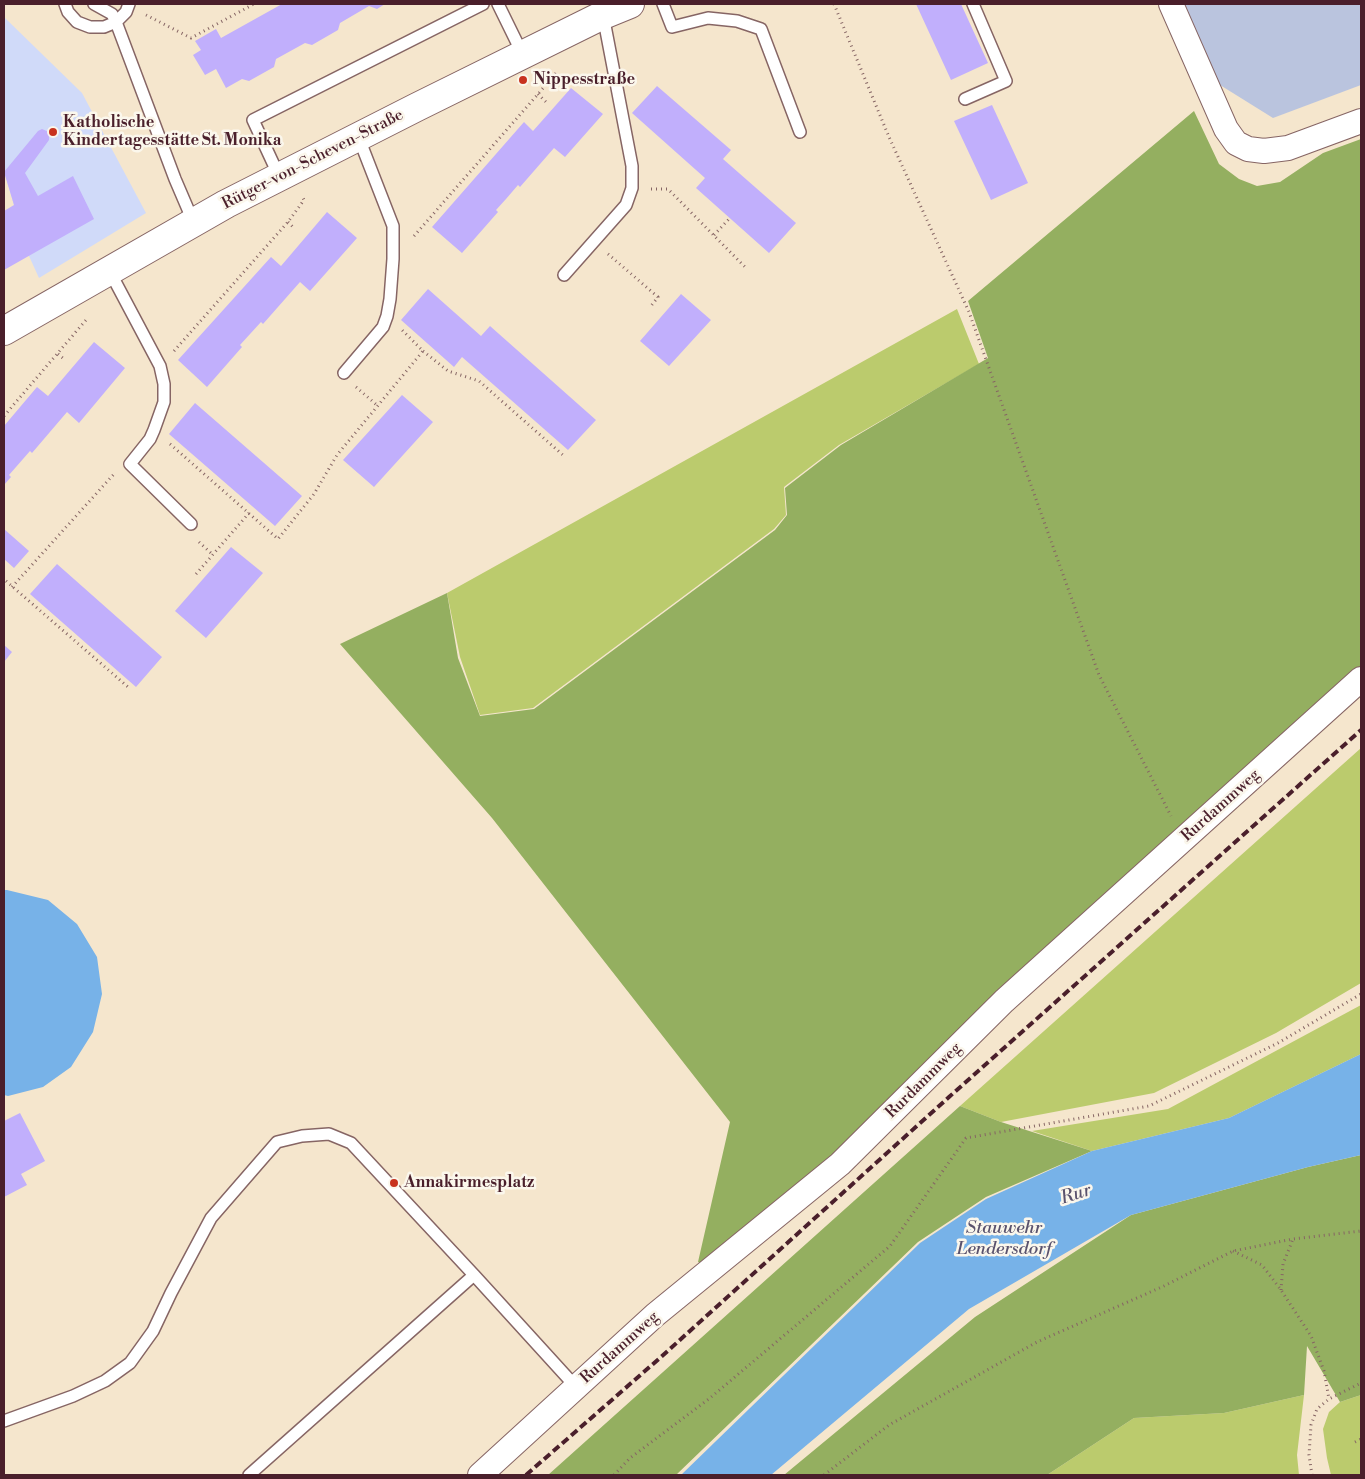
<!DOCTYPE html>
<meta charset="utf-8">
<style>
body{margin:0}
#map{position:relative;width:1365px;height:1479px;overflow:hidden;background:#f5e6cd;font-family:"Libre Bodoni",serif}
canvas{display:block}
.frame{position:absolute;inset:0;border:5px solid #4a1f2b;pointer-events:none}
</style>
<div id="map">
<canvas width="1365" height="1479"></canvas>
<div class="frame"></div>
</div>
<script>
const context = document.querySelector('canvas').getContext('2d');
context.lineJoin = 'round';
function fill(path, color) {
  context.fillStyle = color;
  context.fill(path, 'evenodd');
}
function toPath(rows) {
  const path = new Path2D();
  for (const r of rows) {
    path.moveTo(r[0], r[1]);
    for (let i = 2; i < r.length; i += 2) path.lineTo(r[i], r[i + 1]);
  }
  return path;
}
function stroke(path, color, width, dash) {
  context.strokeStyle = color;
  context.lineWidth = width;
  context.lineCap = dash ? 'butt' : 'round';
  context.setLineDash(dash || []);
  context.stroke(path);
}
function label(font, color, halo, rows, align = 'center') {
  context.font = font + ' "Libre Bodoni",serif';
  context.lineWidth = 5;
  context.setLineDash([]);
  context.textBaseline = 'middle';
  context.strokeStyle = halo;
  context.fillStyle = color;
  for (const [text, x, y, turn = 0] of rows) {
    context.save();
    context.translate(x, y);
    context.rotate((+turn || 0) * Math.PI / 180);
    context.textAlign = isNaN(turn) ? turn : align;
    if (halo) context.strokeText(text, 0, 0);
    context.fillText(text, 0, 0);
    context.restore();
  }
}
const built = toPath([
 [4,17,82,93,146,213,39,278,29,256,4,171]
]);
const industrial = toPath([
 [1181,4,1361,4,1361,85,1273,118,1212,80]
]);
const green = toPath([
 [957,309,979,364,839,445,784,487,786,515,774,529,533,708,480,715,460,657,447,593],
 [1361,748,1361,983,1276,1033,1154,1093,1001,1122,960,1106],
 [1361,1005,1361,1054,1229,1118,1092,1151,1032,1131,1168,1109],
 [1304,1395,1297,1455,1299,1475,1047,1475,1134,1418,1224,1413],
 [1361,1395,1361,1475,1331,1475,1327,1458,1323,1429,1329,1412,1340,1402]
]);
const forest = toPath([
 [1194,111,1219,164,1239,179,1257,186,1280,182,1323,153,1361,139,1361,667,1312,711,904,1092,711,1267,698,1262,730,1122,492,818,340,644,447,593,458,658,480,716,534,709,775,530,787,515,785,488,841,445,988,358,968,301],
 [960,1106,1001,1122,1092,1151,986,1197,918,1242,676,1475,548,1475],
 [1361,1155,1361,1395,1340,1402,1307,1346,1304,1395,1224,1413,1134,1418,1047,1475,784,1475,975,1317,1131,1215,1308,1167]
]);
const water = toPath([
 [4,890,7,890,48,900,77,924,97,957,102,994,93,1032,71,1067,43,1087,8,1096,4,1095],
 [1361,1054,1361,1155,1308,1167,1131,1215,969,1309,771,1475,681,1475,920,1243,986,1199,1092,1151,1229,1118]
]);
const building = toPath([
 [282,4,385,4,377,9,369,6,340,23,338,30,312,45,305,43,276,59,274,67,249,81,242,79,226,88,216,69,205,75,193,55,201,50,195,41,216,29,221,38],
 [916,4,961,4,988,63,951,80],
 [657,86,731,150,723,159,796,223,769,253,696,188,705,178,632,113],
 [571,88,603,114,565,157,554,148,520,187,518,185,506,199,496,210,498,212,462,253,432,227,524,122,533,131],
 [992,105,1028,183,991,200,954,121],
 [42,129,49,132,49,140,25,173,38,196,73,176,94,219,4,270,4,211,14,205,4,172,38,131],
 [327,212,357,238,310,291,300,282,263,324,261,322,240,345,242,347,207,387,178,360,271,257,281,266],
 [428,289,481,336,490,326,596,420,568,450,462,357,454,367,401,320],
 [681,294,711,320,669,366,640,341],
 [94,342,125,368,79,423,67,412,32,453,30,451,9,475,11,477,4,485,4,426,37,387,48,396],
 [402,395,433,422,374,487,343,460],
 [195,403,302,496,275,526,169,434],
 [4,529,29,551,14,568,4,559],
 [231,547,263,573,206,638,175,611],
 [57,564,162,657,136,687,30,594],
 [4,645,12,652,4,662],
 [20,1113,45,1161,21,1174,27,1185,4,1197,4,1121]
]);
const path = toPath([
 [834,4,889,137,969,312,1099,675,1171,816],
 [146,15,191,38,254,4],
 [538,94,546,102],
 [651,189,668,189,747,269],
 [288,222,295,229],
 [714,235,729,219],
 [414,236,538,94,557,72,556,71],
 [608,254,658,297,651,306],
 [174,351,288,222,304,200,302,196],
 [423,351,448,371,479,381,564,456],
 [58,354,65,360],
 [356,387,378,406],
 [4,416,86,320,85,317],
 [170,444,278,539,314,494,337,455,423,351,402,330],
 [199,542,213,555],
 [196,574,249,513],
 [6,581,128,687],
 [12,587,114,474],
 [1233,1251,1262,1265,1281,1290,1311,1336,1324,1371,1329,1399],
 [1281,1290,1283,1264,1293,1239],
 [1355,1442,1361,1439],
 [614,1475,630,1458,710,1398,890,1246,966,1138,1149,1106,1278,1043,1361,994],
 [824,1475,889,1425,1037,1342,1164,1286,1233,1251,1293,1239,1361,1231],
 [1312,1475,1309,1455,1311,1425,1317,1409,1329,1399,1361,1383]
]);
const lane = toPath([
 [65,4,68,12,77,22,90,27,104,27,116,22,126,12,129,4],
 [94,4,112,14,116,22,175,179,193,221],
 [498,4,523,55],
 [663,4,672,27,708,18,737,21,761,29,800,132],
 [965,99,1006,81,973,4],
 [279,176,253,120,483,4],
 [109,270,160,366,164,384,164,402,154,430,150,439,130,464,191,524],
 [564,275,626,205,632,188,632,166,603,15],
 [344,373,383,327,387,316,390,299,393,259,393,226,358,136],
 [474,1275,576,1387],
 [4,1421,73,1396,105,1381,130,1363,153,1331,171,1293,211,1218,277,1142,302,1136,329,1134,351,1143,474,1275,249,1475]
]);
const street = toPath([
 [1171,4,1226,129,1236,143,1248,149,1264,151,1288,148,1361,121],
 [480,1475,655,1315,840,1164,1004,1001,1361,679]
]);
const secondary = toPath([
 [4,331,226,204,417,107,603,15,630,4]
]);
const rail = toPath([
 [526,1475,661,1357,949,1097,1361,730]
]);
const markers = [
 [523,80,5,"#c8321e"],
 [53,132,5,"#c8321e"],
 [394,1183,5,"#c8321e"]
];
const poiNames = [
 ["Nippesstraße",533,80],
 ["Katholische",63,123],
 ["Kindertagesstätte St. Monika",63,141],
 ["Annakirmesplatz",404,1183]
];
const streetNames = [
 ["Rütger-von-Scheven-Straße",313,160,-27],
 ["Rurdammweg",1221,806,-42],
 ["Rurdammweg",924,1081,-45],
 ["Rurdammweg",620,1348,-42]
];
const waterNames = [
 ["Rur",1076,1195,-17],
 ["Stauwehr",1004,1229],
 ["Lendersdorf",1004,1250]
];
fill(built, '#d0daf9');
fill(industrial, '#bac4de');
fill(green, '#bbcb6d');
fill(forest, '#94af60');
fill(water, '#77b2e8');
fill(building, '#c1affc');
stroke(lane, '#866564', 14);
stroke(street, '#866564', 26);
stroke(secondary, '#866564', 30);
stroke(path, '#866564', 3, [1, 4]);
stroke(lane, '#fff', 11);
stroke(street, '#fff', 24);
stroke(secondary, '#fff', 28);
stroke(rail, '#4a1f2b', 4, [8, 4]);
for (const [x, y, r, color] of markers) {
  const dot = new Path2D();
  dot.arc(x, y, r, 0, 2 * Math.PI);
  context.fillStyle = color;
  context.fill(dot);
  stroke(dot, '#fbf7ec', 2);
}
label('bold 16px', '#4a1f2b', '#fbf7ec', poiNames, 'left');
label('16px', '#4a1f2b', '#fbf7ec', streetNames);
label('italic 18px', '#5a526d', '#fbf7ec', waterNames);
</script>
